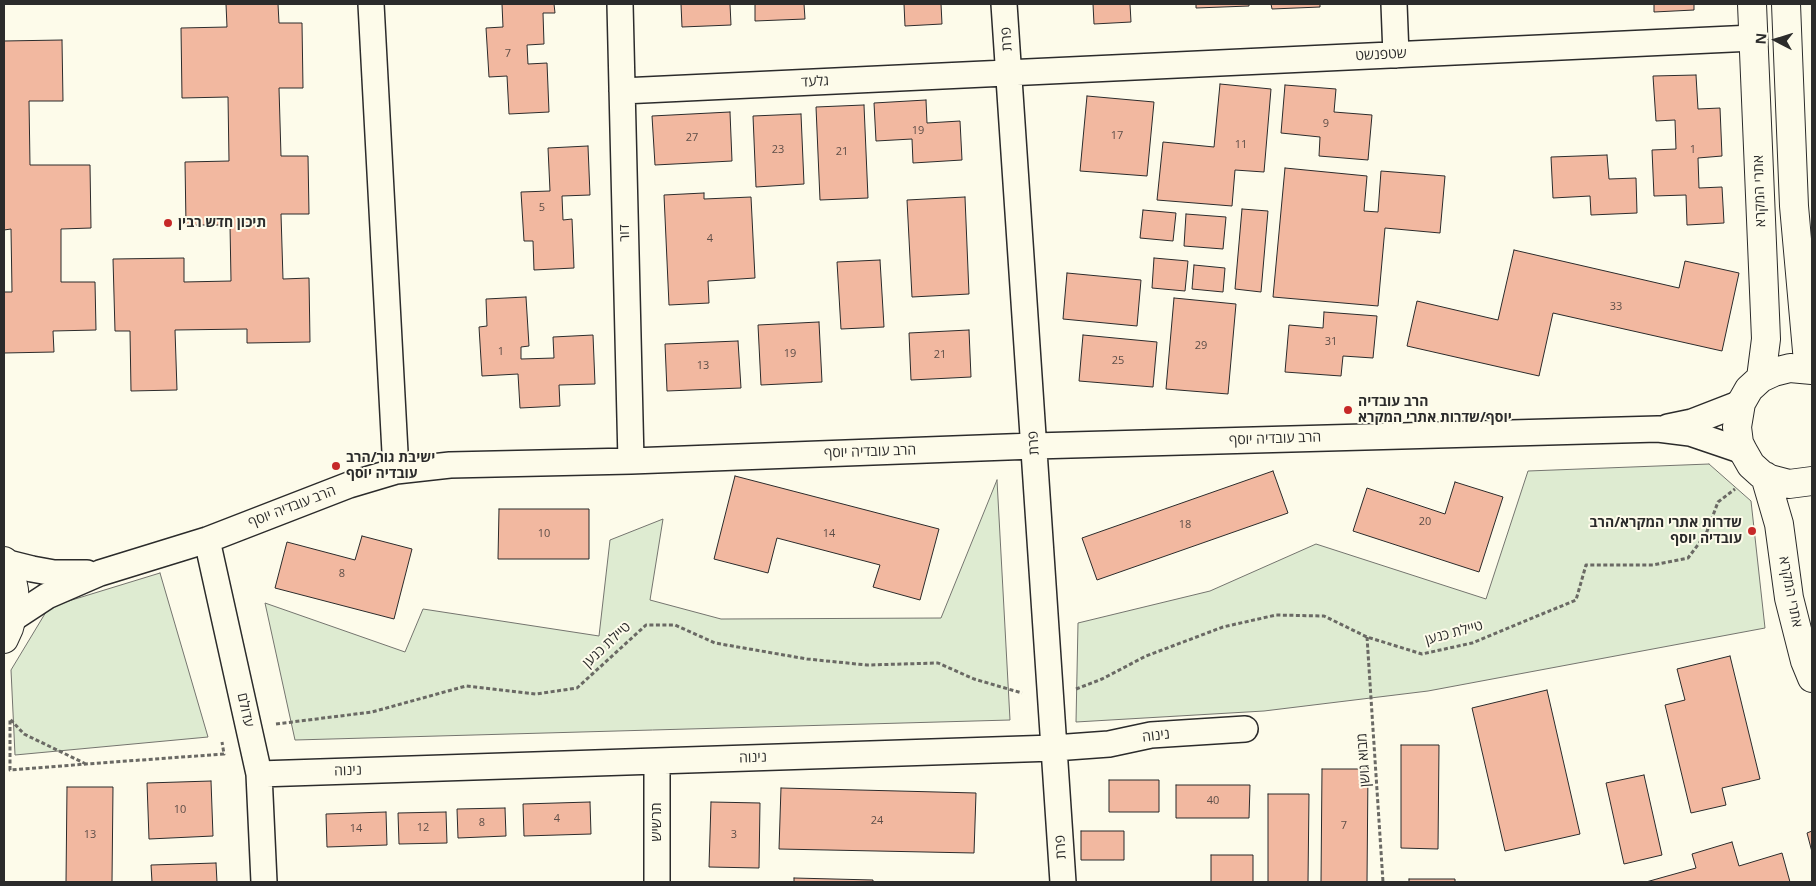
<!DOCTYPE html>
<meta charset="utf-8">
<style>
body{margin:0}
#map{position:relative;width:1816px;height:886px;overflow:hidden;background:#fdfbea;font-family:"Open Sans",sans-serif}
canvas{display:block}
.frame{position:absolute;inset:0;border:5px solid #2b2b2b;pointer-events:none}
.north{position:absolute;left:1751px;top:15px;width:50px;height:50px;-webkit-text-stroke:4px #fdfbea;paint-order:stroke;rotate:275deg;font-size:14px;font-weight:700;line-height:20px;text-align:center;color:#2b2b2b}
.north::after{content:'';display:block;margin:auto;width:18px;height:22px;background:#2b2b2b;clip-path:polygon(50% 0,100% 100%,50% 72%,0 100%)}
</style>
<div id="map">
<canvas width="1816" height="886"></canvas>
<div class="frame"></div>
<div class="north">N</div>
</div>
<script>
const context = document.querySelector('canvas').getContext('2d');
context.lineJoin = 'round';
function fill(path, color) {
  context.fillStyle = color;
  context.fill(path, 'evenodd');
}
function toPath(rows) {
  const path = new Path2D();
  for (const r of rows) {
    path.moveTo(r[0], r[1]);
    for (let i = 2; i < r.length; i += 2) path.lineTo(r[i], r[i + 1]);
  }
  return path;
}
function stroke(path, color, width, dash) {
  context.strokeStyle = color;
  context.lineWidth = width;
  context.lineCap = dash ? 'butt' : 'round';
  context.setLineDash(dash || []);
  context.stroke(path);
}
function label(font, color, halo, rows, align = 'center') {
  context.font = font + ' "Open Sans","Noto Sans Hebrew",sans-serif';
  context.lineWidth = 4;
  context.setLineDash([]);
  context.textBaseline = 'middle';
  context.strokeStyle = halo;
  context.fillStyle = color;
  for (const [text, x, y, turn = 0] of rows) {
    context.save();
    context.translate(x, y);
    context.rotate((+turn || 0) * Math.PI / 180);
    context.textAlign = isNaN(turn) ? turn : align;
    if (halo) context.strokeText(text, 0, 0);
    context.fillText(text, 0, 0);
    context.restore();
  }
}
const green = toPath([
 [1709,464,1751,501,1765,628,1428,691,1264,711,1076,722,1078,623,1210,591,1316,544,1486,599,1528,471,1709,464],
 [997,480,1010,720,295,740,265,603,405,652,423,609,599,636,610,540,663,519,650,600,721,619,941,618,997,480],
 [160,573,208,737,15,755,11,670,49,607,160,573]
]);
const building = toPath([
 [226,4,278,4,279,23,302,23,303,88,279,88,281,156,308,156,309,214,281,214,283,279,309,278,310,342,247,343,247,329,175,330,177,390,131,391,130,331,115,331,113,259,184,258,184,282,231,281,230,225,186,225,185,162,229,161,228,97,182,98,181,28,227,27,226,4],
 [502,4,554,4,555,13,543,13,544,44,527,45,528,64,547,63,549,112,509,114,507,76,489,77,486,28,503,27,502,4],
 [681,4,730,4,731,25,682,27,681,4],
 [755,4,804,4,805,19,755,21,755,4],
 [904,4,941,4,942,24,905,26,904,4],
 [1093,4,1130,4,1131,22,1094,24,1093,4],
 [1196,4,1249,4,1249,6,1196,8,1196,4],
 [1271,4,1320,4,1320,7,1272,9,1271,4],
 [1654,4,1694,4,1694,10,1654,12,1654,4],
 [62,40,63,101,29,101,30,165,90,165,91,228,61,229,61,282,95,282,96,330,53,331,54,352,4,353,4,292,12,292,11,229,4,230,4,41,62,40],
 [1696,75,1698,109,1720,108,1722,156,1698,158,1699,188,1722,187,1724,223,1687,225,1686,195,1654,196,1652,150,1676,149,1675,120,1656,121,1653,76,1696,75],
 [1220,84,1271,89,1264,172,1235,170,1232,206,1157,200,1163,142,1214,147,1220,84],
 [1285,85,1336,89,1334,112,1372,115,1368,160,1319,156,1320,137,1281,133,1285,85],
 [1087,96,1154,102,1147,176,1080,171,1087,96],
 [926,100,927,123,960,121,962,160,913,163,912,139,876,141,874,103,926,100],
 [864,105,868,198,820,200,816,107,864,105],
 [730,112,732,161,655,165,652,116,730,112],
 [801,114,804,184,756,187,753,116,801,114],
 [588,146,590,195,562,196,563,220,572,219,574,268,534,270,533,241,524,241,521,192,550,191,548,148,588,146],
 [1607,155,1609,179,1636,178,1637,213,1591,215,1590,196,1553,198,1551,157,1607,155],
 [1285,168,1367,176,1364,211,1378,212,1381,171,1445,176,1440,233,1385,228,1378,306,1273,297,1285,168],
 [704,193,704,199,751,197,755,278,708,281,709,303,669,305,664,195,704,193],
 [965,197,969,294,912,297,907,200,965,197],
 [1242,209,1268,211,1261,292,1235,289,1242,209],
 [1143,210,1176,213,1173,241,1140,238,1143,210],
 [1186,214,1226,217,1223,249,1184,246,1186,214],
 [1514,250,1679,288,1685,261,1739,273,1722,351,1553,313,1539,376,1407,346,1417,301,1498,320,1514,250],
 [1154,258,1188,261,1185,291,1152,288,1154,258],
 [880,260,884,327,841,329,837,262,880,260],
 [1194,265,1225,268,1223,292,1192,289,1194,265],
 [1067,273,1141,280,1137,326,1063,319,1067,273],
 [526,297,529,346,521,347,521,359,554,358,553,337,593,335,595,384,559,385,560,406,520,408,518,374,482,376,479,327,487,326,486,299,526,297],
 [1174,298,1236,304,1228,394,1166,389,1174,298],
 [1324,312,1377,316,1373,358,1343,356,1341,376,1285,372,1289,325,1323,328,1324,312],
 [819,322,822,382,761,385,758,325,819,322],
 [969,330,971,377,911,380,909,333,969,330],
 [1083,335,1157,342,1153,387,1079,381,1083,335],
 [738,341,741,388,667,391,665,344,738,341],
 [1273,471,1288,513,1097,580,1082,538,1273,471],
 [735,476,939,529,920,600,873,587,880,565,777,538,768,573,714,559,735,476],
 [1455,482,1503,497,1479,572,1353,531,1367,488,1445,514,1455,482],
 [499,509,589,509,589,559,498,559,499,509],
 [362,536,412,549,394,619,275,588,287,542,355,560,362,536],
 [1730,656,1760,779,1722,788,1726,805,1691,813,1665,705,1685,700,1677,669,1730,656],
 [1547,690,1580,834,1505,851,1472,708,1547,690],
 [1401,745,1439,745,1438,849,1401,848,1401,745],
 [1322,769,1368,769,1367,882,1321,882,1322,769],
 [1644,775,1662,855,1624,864,1606,783,1644,775],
 [1109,780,1159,780,1159,812,1109,812,1109,780],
 [211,781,213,836,149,839,147,783,211,781],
 [1176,785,1250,785,1249,818,1176,818,1176,785],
 [67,787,113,787,112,882,66,882,67,787],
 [781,788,976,793,974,853,779,849,781,788],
 [1268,794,1309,794,1308,882,1268,882,1268,794],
 [590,802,591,834,524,836,523,804,590,802],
 [711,802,760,803,759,868,709,867,711,802],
 [505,808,506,836,458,838,457,809,505,808],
 [386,812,387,845,327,847,326,814,386,812],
 [446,812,447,843,399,844,398,813,446,812],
 [1081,831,1124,831,1124,860,1081,860,1081,831],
 [1812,831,1812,852,1807,833,1812,831],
 [1732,842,1739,866,1782,853,1790,882,1646,882,1696,868,1692,854,1732,842],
 [1211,855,1253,855,1253,882,1211,882,1211,855],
 [216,863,217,882,152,882,151,865,216,863],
 [794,878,873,880,873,882,794,882,794,878],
 [1409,879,1455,879,1455,882,1409,882,1409,879]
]);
const path = toPath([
 [1367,637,1383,882],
 [1076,689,1102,679,1146,656,1223,627,1276,615,1324,616,1367,637,1422,654,1472,643,1576,600,1586,565,1653,565,1688,558,1706,534,1718,502,1735,489],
 [276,724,372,712,466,686,536,694,577,688,646,625,675,625,715,643,807,659,867,665,938,663,974,679,1022,693],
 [86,764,24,734,10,719,10,770,86,764,224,754,222,742]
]);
const street = toPath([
 [371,4,396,471],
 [620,4,631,461],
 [1004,4,1063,882],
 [1394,4,1396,55],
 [622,91,1753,38],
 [1668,427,1692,422,1741,403],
 [207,540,259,774,264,882],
 [4,562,32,569,54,573,87,573],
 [12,619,47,596,100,573,207,540,349,485,396,471,450,465,631,461,1034,446,1658,429,1690,433,1743,451],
 [657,761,657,882],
 [259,774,1054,748,1109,744,1151,735,1245,729]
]);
const secondary = toPath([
 [1752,4,1766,339,1761,378],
 [1786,4,1794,206,1807,351,1812,370],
 [1812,370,1790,368,1774,372,1761,378,1749,389,1741,403,1737,427,1739,443,1743,451,1751,465,1761,474,1770,479,1789,484,1812,481],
 [1765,476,1779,524,1789,598,1805,661,1812,678],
 [4,561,11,575,14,590,15,605,9,628,4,639]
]);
const markers = [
 [168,223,5,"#c62828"],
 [1348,410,5,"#c62828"],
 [336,466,5,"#c62828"],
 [1752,531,5,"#c62828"]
];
const numberNames = [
 ["7",508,54],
 ["9",1326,124],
 ["19",918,131],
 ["17",1117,136],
 ["27",692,138],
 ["11",1241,145],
 ["23",778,150],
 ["1",1693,150],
 ["21",842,152],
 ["5",542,208],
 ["4",710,239],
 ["33",1616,307],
 ["31",1331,342],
 ["29",1201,346],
 ["1",501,352],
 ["19",790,354],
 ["21",940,355],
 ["25",1118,361],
 ["13",703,366],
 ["20",1425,522],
 ["18",1185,525],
 ["10",544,534],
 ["14",829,534],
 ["8",342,574],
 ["40",1213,801],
 ["10",180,810],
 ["4",557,819],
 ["24",877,821],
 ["8",482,823],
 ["7",1344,826],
 ["12",423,828],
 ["14",356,829],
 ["13",90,835],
 ["3",734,835]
];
const streetNames = [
 ["פרת",1007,39,-94],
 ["שטפנשט",1381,55,-3],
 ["גלעד",815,82,-3],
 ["אתרי המקרא",1760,191,-92],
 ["דור",625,233,-91],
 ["הרב עובדיה יוסף",1275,439,-2],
 ["פרת",1034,443,-94],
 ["הרב עובדיה יוסף",870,452,-2],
 ["הרב עובדיה יוסף",292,507,-21],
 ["אתרי המקרא",1790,592,79],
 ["טיילת כנען",1454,633,-15],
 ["טיילת כנען",607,645,-43],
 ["עדולם",245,710,78],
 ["נינוה",1156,736,-7],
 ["נינוה",753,758,-2],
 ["מבוא גושן",1364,760,-94],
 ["נינוה",348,771,-2],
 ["תרשיש",657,822,-90],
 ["פרת",1061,847,-94]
];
const poiNames = [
 ["תיכון חדש רבין",178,223],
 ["הרב עובדיה",1358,402],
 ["יוסף/שדרות אתרי המקרא",1358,418],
 ["ישיבת גור/הרב",346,458],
 ["עובדיה יוסף",346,474],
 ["שדרות אתרי המקרא/הרב",1742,523,"right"],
 ["עובדיה יוסף",1742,539,"right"]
];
fill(green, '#deebd1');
stroke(green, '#74746e', 1);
fill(building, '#f2b8a0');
stroke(building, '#2b2b2b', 1);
stroke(street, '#2b2b2b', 28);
stroke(secondary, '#2b2b2b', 30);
stroke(path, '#6a6964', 3, [4, 2.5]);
stroke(street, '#fdfbea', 25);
stroke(secondary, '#fdfbea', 28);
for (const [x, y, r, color] of markers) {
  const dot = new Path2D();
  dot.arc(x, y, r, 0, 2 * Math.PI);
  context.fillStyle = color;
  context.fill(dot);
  stroke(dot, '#fdfbea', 2);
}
label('11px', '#5d4e48', null, numberNames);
label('14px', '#2b2b2b', '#fdfbea', streetNames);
label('bold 14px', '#2b2b2b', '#fdfbea', poiNames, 'left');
</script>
